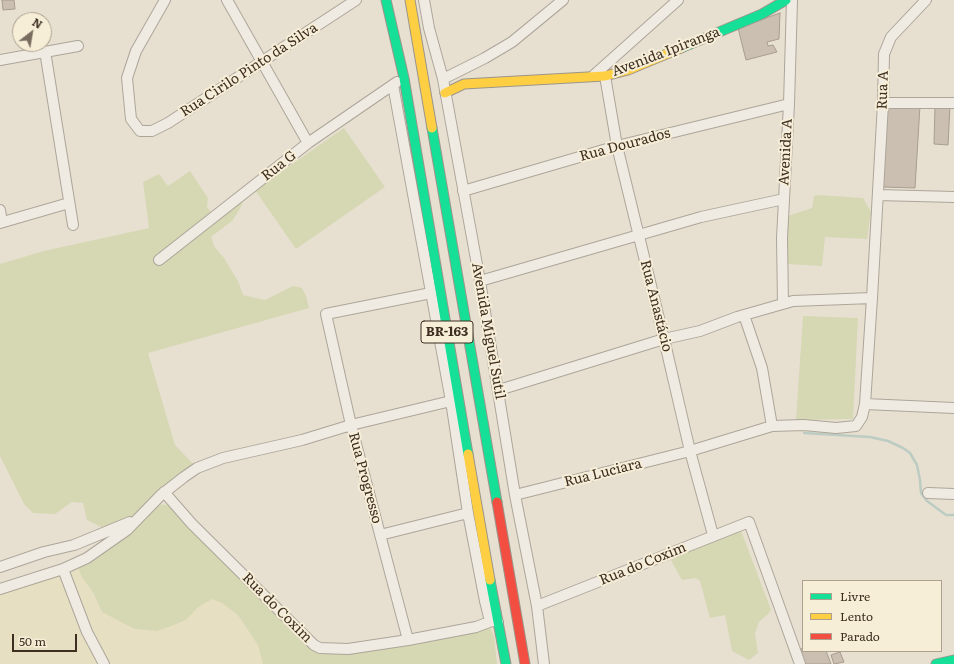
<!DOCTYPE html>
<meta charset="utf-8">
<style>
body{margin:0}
#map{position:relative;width:954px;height:664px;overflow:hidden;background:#e7e0d1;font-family:Literata,serif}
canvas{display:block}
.legend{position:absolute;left:802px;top:580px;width:140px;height:72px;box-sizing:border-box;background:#f7eed8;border:1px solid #ada18e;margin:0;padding:5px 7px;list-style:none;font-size:12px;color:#3d2e20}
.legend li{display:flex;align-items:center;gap:8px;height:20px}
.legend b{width:20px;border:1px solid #ada18e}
.north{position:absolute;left:12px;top:12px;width:40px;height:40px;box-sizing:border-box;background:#f7eed8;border:1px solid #ada18e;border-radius:50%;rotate:31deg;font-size:11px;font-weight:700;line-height:16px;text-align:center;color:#3d2e20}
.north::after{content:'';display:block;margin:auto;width:14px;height:18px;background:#786c5e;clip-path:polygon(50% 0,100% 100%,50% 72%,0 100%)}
.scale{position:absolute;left:12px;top:634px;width:65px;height:18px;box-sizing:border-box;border:2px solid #3d2e20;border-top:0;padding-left:5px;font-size:12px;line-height:14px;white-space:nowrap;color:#3d2e20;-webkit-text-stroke:3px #f7eed8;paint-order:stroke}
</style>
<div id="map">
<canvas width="954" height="664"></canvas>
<ul class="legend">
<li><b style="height:5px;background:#16e098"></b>Livre</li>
<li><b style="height:5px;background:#ffcf43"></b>Lento</li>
<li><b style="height:5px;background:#f24e42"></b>Parado</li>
</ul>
<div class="north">N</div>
<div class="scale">50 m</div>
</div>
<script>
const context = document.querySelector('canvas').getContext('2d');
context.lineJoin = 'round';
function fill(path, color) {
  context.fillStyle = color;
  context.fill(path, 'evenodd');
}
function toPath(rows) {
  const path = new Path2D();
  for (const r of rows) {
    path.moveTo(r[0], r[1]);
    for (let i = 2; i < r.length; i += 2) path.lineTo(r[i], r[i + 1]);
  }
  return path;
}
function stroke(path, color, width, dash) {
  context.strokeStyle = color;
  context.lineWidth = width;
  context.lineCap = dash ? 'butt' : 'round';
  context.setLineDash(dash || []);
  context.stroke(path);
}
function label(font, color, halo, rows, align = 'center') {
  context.font = font + ' Literata,serif';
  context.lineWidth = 4;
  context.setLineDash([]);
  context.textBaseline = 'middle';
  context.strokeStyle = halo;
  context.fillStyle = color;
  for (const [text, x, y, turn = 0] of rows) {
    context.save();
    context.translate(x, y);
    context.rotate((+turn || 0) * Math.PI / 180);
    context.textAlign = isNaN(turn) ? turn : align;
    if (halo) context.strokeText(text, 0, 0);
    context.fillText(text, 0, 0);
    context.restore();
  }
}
const farmland = toPath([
 [140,513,186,514,329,652,497,664,0,664,0,592,78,567,118,543]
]);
const green = toPath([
 [344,128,385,187,296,249,255,190],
 [190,171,208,198,207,207,211,212,244,196,241,207,233,220,211,237,214,246,224,258,238,281,243,295,265,300,293,286,302,288,306,296,309,308,148,353,175,445,196,467,148,504,171,505,186,514,329,652,489,625,494,637,497,664,263,664,258,645,238,615,222,603,212,599,198,607,186,620,171,626,157,631,135,629,102,612,93,592,82,577,78,567,118,543,139,513,107,530,87,520,83,503,72,502,55,514,33,513,24,504,0,456,0,264,44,251,149,228,143,182,159,174,168,186],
 [819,195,863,198,871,212,867,239,825,237,822,266,787,264,788,216,812,208,814,196],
 [803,316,858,318,853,419,796,420],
 [740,528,771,610,768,614,759,622,755,634,758,653,749,660,732,651,725,615,710,618,700,581,696,578,682,580,669,557]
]);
const stream = toPath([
 [804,433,870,437,888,441,903,448,910,453,917,465,920,480,921,493,927,501,946,515,954,515]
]);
const building = toPath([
 [2,0,14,0,15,9,3,10,2,0],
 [780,13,779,39,767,42,768,46,773,45,777,52,746,60,738,28,780,13],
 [885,105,920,106,915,188,884,187,881,183,885,105],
 [935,106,950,106,948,145,934,144,935,106],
 [803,648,803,651,826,651,831,664,804,664,799,650,803,648],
 [840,652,844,662,834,664,831,655,840,652]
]);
const street = toPath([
 [165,0,136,51,127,78,131,119,140,131,152,131,168,123,356,0],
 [227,0,308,143],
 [424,0,429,28,443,79,480,281,515,495,537,606,544,664],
 [45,51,73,225],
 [0,60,78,46],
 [593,76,678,0],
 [605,76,617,146,664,339,690,451,713,535],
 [443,79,485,58,512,42,563,0],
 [393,85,451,401,468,513,485,601,489,617,492,621,498,622],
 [883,103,954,103],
 [463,191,617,146,789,104],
 [878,195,954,197],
 [0,210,2,222],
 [0,223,69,203],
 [159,260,308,143,397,82],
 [480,281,701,217,784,199],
 [783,304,782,238,789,104,792,0],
 [499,390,664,339,700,331,737,317,793,301,872,298],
 [865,404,954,408],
 [772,426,804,425,836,428,856,426,862,417,865,404,872,298,883,103,884,54,891,37,926,0],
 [164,492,192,524,314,645,320,648,348,649,408,640,476,627,492,621],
 [928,493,954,494],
 [515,495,690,451,772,426,762,368,744,315],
 [380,535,468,513],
 [0,567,44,552,74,545,130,522],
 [63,569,87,632,104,664],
 [0,589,63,569,87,558,127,530,161,495,184,477,197,468,223,458,302,440,351,425,451,401],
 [537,606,749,522,800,664],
 [408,640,351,425,326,314,431,293]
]);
const fast = toPath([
 [386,0,404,78,468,454],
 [681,48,762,14,786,0],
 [432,128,497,502],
 [490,580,506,664],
 [936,664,954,660]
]);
const slow = toPath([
 [410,0,432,128],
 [445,93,464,84,605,76,628,70,681,48],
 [468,454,490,580]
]);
const jam = toPath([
 [497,502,525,664]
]);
const shields = [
 [447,332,52]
];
const shieldNames = [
 ["BR-163",447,332]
];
const streetNames = [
 ["Avenida Ipiranga",666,52,-21],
 ["Rua Cirilo Pinto da Silva",249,70,-33],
 ["Rua A",883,90,-88],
 ["Rua Dourados",625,145,-15],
 ["Avenida A",786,152,-87],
 ["Rua G",279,166,-38],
 ["Rua Anastácio",656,306,76],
 ["Avenida Miguel Sutil",488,331,80],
 ["Rua Luciara",603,473,-14],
 ["Rua Progresso",365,478,75],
 ["Rua do Coxim",643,564,-22],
 ["Rua do Coxim",277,608,45]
];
fill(farmland, '#e6dfc2');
fill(green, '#d6d7b3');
stroke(stream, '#bcccc2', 2.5);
fill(building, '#cbbfb2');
stroke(building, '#a89c90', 1);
stroke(street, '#ada599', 12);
stroke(fast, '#9c958a', 11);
stroke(slow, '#9c958a', 11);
stroke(jam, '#9c958a', 11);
stroke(street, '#efebe3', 10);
stroke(fast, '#16e098', 9);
stroke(slow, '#ffcf43', 9);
stroke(jam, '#f24e42', 9);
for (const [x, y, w] of shields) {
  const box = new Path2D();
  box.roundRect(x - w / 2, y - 11, w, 22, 3);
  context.fillStyle = '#f7eed8';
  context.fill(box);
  stroke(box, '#3d2e20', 1);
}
label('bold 13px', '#3d2e20', null, shieldNames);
label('14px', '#3d2e20', '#f7eed8', streetNames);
</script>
